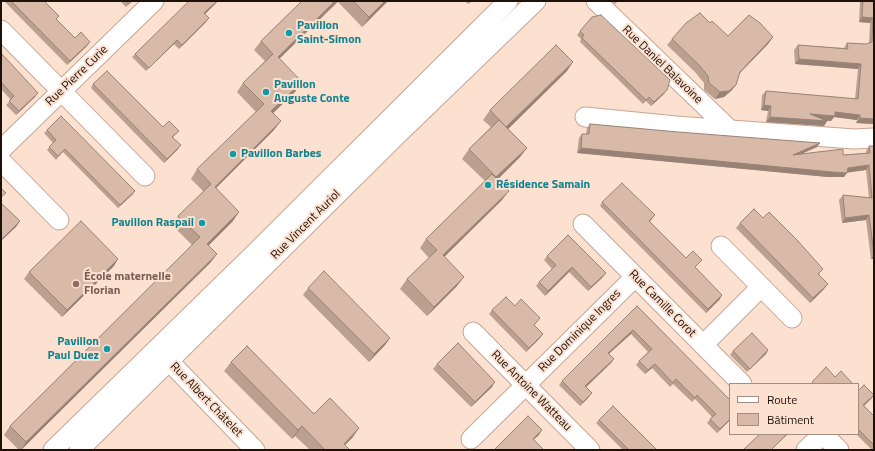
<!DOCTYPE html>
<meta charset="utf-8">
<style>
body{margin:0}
#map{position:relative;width:875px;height:451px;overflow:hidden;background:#fce0d0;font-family:"Titillium Web",sans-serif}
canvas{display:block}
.frame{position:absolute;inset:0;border:2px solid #1d110a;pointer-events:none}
.legend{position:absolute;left:729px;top:383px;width:130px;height:52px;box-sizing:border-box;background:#fce0d0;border:1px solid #a38d81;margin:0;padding:5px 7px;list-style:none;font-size:12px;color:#1d110a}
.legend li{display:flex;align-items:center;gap:8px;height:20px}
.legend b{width:20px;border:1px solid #a38d81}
</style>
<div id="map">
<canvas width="875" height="451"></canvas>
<div class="frame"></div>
<ul class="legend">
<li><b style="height:5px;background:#fff"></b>Route</li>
<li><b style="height:11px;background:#d9baa8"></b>Bâtiment</li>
</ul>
</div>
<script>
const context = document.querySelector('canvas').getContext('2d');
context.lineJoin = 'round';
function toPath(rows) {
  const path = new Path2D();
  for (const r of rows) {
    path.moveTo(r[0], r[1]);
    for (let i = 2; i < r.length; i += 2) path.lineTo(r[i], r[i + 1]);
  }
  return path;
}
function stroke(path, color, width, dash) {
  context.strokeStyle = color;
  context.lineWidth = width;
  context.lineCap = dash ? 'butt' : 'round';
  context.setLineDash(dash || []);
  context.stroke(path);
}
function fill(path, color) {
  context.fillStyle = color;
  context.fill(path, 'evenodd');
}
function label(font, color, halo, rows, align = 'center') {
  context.font = font + ' "Titillium Web",sans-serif';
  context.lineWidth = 4;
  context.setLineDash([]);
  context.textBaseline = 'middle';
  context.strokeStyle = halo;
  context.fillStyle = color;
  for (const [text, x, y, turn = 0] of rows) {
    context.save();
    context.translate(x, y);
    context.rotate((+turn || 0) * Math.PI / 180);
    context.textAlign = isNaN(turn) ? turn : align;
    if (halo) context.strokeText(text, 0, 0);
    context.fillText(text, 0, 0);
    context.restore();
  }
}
const minor = toPath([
 [596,1,729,129],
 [1,30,145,176],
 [585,117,676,126,854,139,874,138],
 [1,150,154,1],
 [1,161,59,220],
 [583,224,742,384],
 [721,246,792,318],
 [473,332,590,450],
 [703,345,761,287],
 [161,353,255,450],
 [823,434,839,450],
 [471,439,635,277],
 [53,450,254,254,508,1],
 [79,450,396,136,536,1],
 [806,450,823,434]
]);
const wall = toPath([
 [4,1,39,1,75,38,87,46,67,65],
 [120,1,133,1,126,7],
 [218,1,205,14,206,22,179,49,174,44,146,71,132,57,135,54],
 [302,1,388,1,362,27,338,2,279,59,295,92,273,113,274,130,216,188,233,221,208,246,217,254,210,263,21,450,19,450,4,435,10,426,192,245,172,225,178,216,204,192,191,179,197,169,256,112,237,92,243,83,265,61,254,50,261,41],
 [465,1,473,1,468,4],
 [612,1,618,1,615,4],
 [860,1,874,1,873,124,856,123,857,120,834,117,831,121,827,121,824,126,766,122,768,111,761,110,762,95,766,91,855,99,858,69,795,64,794,50,798,45,844,48,847,43,866,44,869,43,870,23,859,22],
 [580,31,664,94,651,106,646,101,643,104,580,42,581,39,577,35],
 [728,36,773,37,768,44,739,74,736,85,731,91,724,97,715,99,704,90,704,83,695,72,667,45,672,39],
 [1,53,35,97,16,115,6,105,11,100,1,89],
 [567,71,508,129,527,148,520,157,498,179,502,200,444,257,457,286,427,316,400,289,407,279,429,258,420,248,426,239,485,181,462,159,469,149,491,127,483,120,490,110],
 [93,84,163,127,179,131,173,137,178,149,164,163,91,88],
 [590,124,817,147,803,153,843,155,866,153,866,151,869,146,874,146,874,259,871,259,866,220,842,223,839,200,843,195,869,198,866,170,847,172,844,177,828,177,577,153,579,138,582,134,586,134,587,128],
 [47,130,133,194,118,208,63,152,56,160,47,150,53,143,44,133],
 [602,202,655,215,650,222,686,258,699,263,695,267,720,299,706,313,600,206],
 [763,218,820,274,818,275,824,289,810,303,736,228,740,223],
 [547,256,606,273,602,278,588,291,569,272,545,296,536,286,539,282,552,269,544,260],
 [114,266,62,317,24,279,29,272],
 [308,288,390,338,385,345,369,362,303,295],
 [515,306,540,318,534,325,543,334,540,338,526,352,489,314,492,310],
 [637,306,730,420,717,433,707,423,712,417,695,399,692,402,673,384,670,387,652,368,645,374,636,365,639,361,648,352,631,334,609,354,614,359,611,363,586,387,589,397,580,406,559,385,562,381],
 [768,350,766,354,747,372,730,355,733,351],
 [231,362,353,437,345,445,350,450,310,450,295,436,292,439,224,371],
 [437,364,492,387,471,407,433,369],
 [858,389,859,390,874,395,871,399,864,406,874,416,874,450,872,450,856,434,858,434],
 [599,420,657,450,623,450,596,423]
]);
const shadedWall = toPath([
 [217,1,218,1,202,17,204,13],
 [335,1,338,1,271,67,278,57],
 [385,1,388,1,362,27,369,17],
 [862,17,873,18,870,23,859,22],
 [209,18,206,22,179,49,182,45],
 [773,37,768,44,735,78,740,72],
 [177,40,174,44,146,71],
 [90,42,87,46,67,65,70,61],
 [799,59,861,64,858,69,795,64],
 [573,62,567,71,500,137,506,127],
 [302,82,295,92,265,121,271,111],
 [736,85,731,91,724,97,715,99,720,92],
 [667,90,664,94,651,106,654,102],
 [38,93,35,97,16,115,19,111],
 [764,105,771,106,768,111,761,110],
 [835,112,860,115,857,120,834,117,831,121,807,119,810,114],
 [770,117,827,121,824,126,766,122],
 [860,118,874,119,874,124,856,123],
 [281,121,274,130,208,196,215,187],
 [820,143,817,147,790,159,793,155],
 [181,145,178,149,164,163,167,159],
 [527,148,520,157,490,187,496,177],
 [581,148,848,168,869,165,866,170,845,173,847,173,844,177,828,177,577,153],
 [135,191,133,194,118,208,120,205],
 [509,191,502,200,436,265,443,255],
 [239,212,233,221,200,254,207,244],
 [869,215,866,220,842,223,845,218],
 [20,221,16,227,1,241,1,240],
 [217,254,210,263,21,450,26,442],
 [874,255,874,259,871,259],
 [118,259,114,266,62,317,67,310],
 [572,267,569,272,545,296,548,291],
 [606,273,602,278,588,291,591,287],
 [464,277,457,286,427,316,434,307],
 [828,284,824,289,810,303,813,298],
 [722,295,720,299,706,313,708,309],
 [633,330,631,334,605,357,608,353],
 [543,334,540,338,526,352,529,348],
 [390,338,385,345,369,362,374,354],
 [768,350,766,354,747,372,750,369],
 [614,359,611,363,583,390,585,386],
 [655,364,652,368,645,374,648,370],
 [495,382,492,387,471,407,475,402],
 [592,393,589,397,580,406,583,402],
 [874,395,871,399,860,409,863,405],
 [730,419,730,420,717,433,720,429],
 [302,426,295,436,292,439,298,430],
 [359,428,353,437,340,450,344,444],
 [542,430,539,435,530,443,533,439],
 [787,434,788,434,771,450]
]);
const building = toPath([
 [11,1,39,1,39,2,40,1,44,1,59,16,56,19,75,38,81,32,90,42,70,61,11,1],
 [126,1,131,1,128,4,126,1],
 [189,1,217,1,204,13,209,18,182,45,177,40,149,68,135,54,189,1],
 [302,1,335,1,278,57,302,82,271,111,281,121,215,187,239,212,207,244,217,254,26,442,10,426,200,237,178,216,211,184,197,169,264,104,243,83,273,54,261,41,302,1],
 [353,1,385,1,369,17,353,1],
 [863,1,874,1,874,119,860,118,860,115,835,112,835,116,810,114,827,121,770,117,771,106,764,105,766,91,858,99,861,64,799,59,798,45,848,49,847,43,866,44,872,42,873,18,862,17,863,1],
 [700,13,710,23,712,21,728,36,749,15,760,23,773,37,740,72,736,85,729,91,720,92,709,83,708,76,700,66,672,39,686,23,700,13],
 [601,15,670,80,667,90,654,102,649,97,646,100,582,38,584,35,580,31,592,17,601,15],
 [556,45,573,62,506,127,490,110,556,45],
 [1,53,38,93,19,111,9,101,14,96,1,82,1,53],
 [107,71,163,127,169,121,179,131,172,137,181,145,167,159,93,84,107,71],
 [61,116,135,191,120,205,65,149,58,156,49,147,56,140,47,130,61,116],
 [499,120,527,148,496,177,469,149,499,120],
 [590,124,678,132,820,143,793,155,843,149,843,155,870,153,869,146,874,146,874,254,869,215,845,218,843,195,872,198,869,165,848,168,847,173,832,172,581,148,582,134,589,134,590,124],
 [492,174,509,191,443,255,464,277,434,307,407,279,437,250,426,239,492,174],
 [622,183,655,215,649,221,686,258,693,251,702,260,695,267,722,295,708,309,602,202,622,183],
 [1,188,6,193,1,197,1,188],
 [1,203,20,221,1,240,1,203],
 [754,209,763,218,769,212,797,240,823,269,818,274,828,284,813,298,740,223,754,209],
 [81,221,118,259,67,310,29,272,81,221],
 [568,235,606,273,591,287,572,267,548,291,539,282,556,265,547,256,568,235],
 [324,271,390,338,374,354,308,288,324,271],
 [506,297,515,306,521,299,540,318,534,325,543,334,529,348,492,310,506,297],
 [637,306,730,400,730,419,720,429,710,419,716,414,697,395,695,398,676,379,673,383,655,364,648,370,639,361,652,349,633,330,608,353,614,359,585,386,592,393,583,402,562,381,637,306],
 [752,333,768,350,750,369,733,351,752,333],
 [458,343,495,382,475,402,437,364,458,343],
 [247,346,314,414,330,398,359,428,344,444,350,450,325,450,302,426,298,430,231,362,247,346],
 [826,367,835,377,841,371,853,384,814,384,812,382,826,367],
 [864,385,874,395,863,405,874,416,874,445,858,429,858,389,859,390,864,385],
 [613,406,657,450,629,450,599,420,613,406],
 [528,416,542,430,533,439,544,450,494,450,528,416],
 [760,434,787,434,771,450,743,450,760,434]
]);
const markers = [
 [289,33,4,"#0f9aa8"],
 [266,92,4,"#0f9aa8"],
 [233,154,4,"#0f9aa8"],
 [488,185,4,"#0f9aa8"],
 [202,223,4,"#0f9aa8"],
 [76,284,4,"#8d6e63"],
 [107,349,4,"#0f9aa8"]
];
const cultureNames = [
 ["Pavillon",297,26],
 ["Saint-Simon",297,40],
 ["Pavillon",274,85],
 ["Auguste Conte",274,99],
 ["Pavillon Barbes",241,154],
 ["Résidence Samain",496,185],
 ["Pavillon Raspail",194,223,"right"],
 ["Pavillon",99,342,"right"],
 ["Paul Duez",99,356,"right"]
];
const streetNames = [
 ["Rue Daniel Balavoine",662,65,44],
 ["Rue Pierre Curie",77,76,-44],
 ["Rue Vincent Auriol",306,225,-45],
 ["Rue Camille Corot",662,304,45],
 ["Rue Dominique Ingres",580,331,-45],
 ["Rue Antoine Watteau",531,391,45],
 ["Rue Albert Châtelet",206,400,46]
];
const educationNames = [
 ["École maternelle",84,277],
 ["Florian",84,291]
];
stroke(minor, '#c7a692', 21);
stroke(minor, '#fff', 19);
fill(wall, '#bba090');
fill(shadedWall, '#988276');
fill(building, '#d9baa8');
stroke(building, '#988276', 1);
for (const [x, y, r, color] of markers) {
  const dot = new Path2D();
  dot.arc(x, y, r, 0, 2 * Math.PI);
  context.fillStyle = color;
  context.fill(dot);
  stroke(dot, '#fce0d0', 1.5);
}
label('bold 12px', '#0d838f', '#fce0d0', cultureNames, 'left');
label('12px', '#1d110a', '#fce0d0', streetNames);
label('bold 12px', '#785e54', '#fce0d0', educationNames, 'left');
</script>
